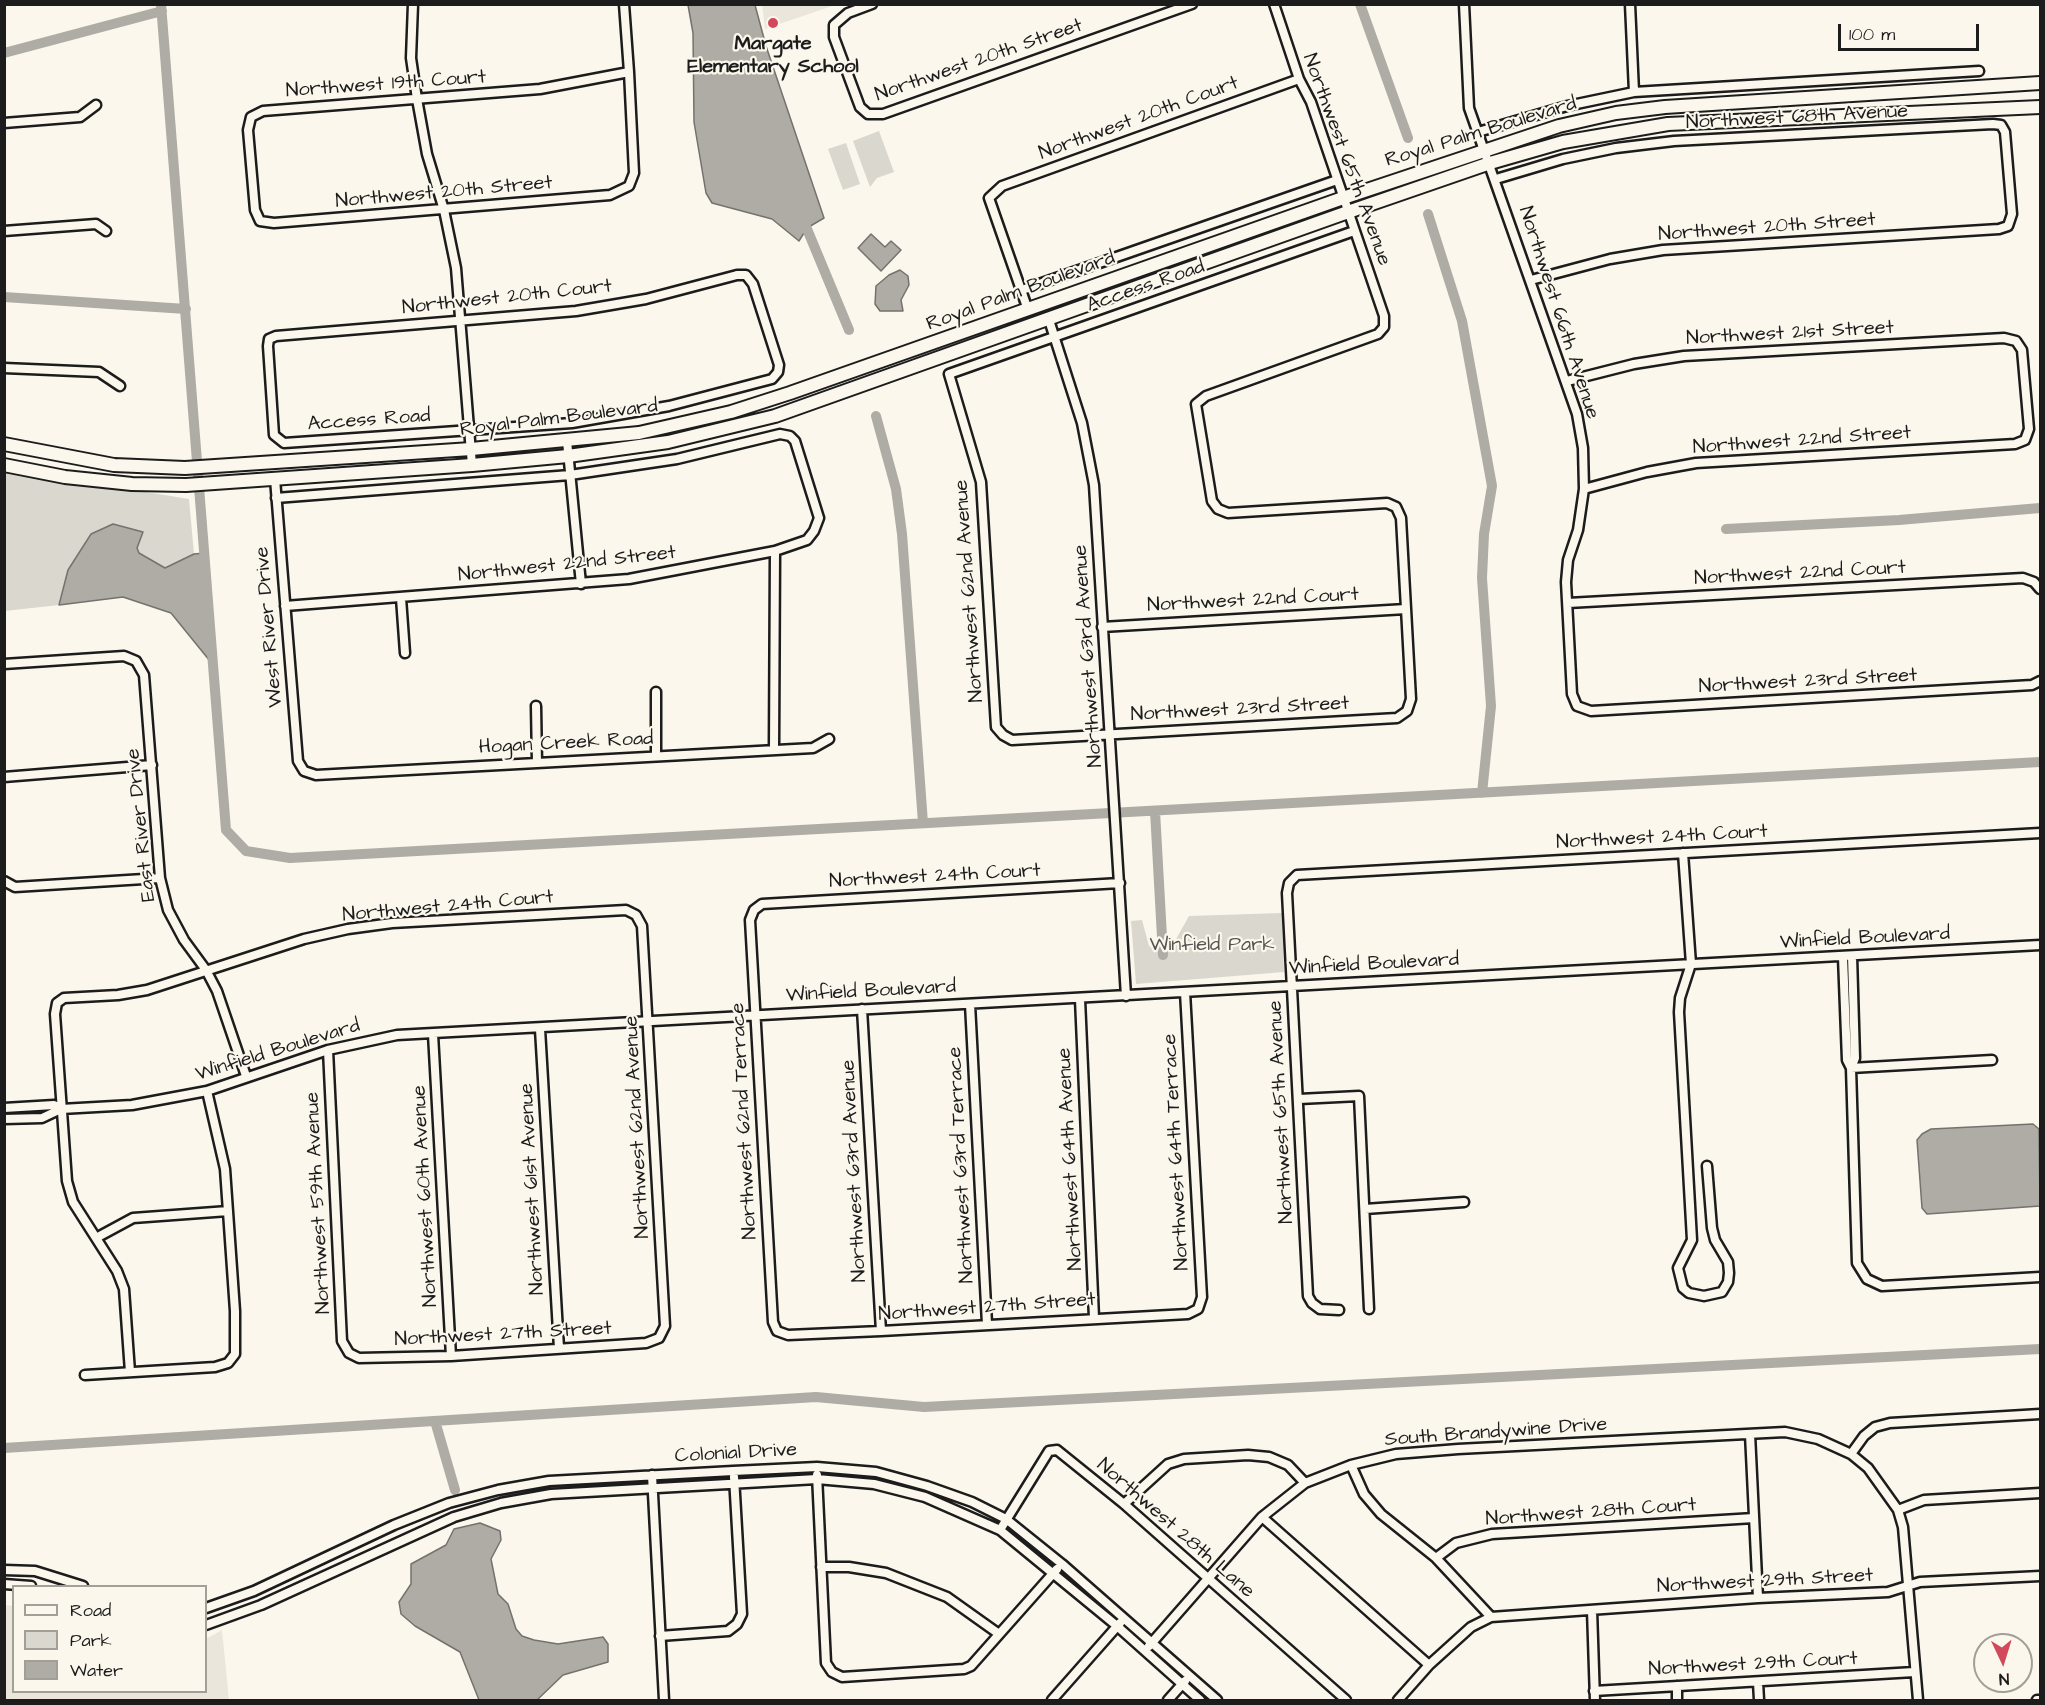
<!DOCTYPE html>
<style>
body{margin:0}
#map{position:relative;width:2045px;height:1705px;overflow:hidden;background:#fbf7ec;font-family:"Architects Daughter",sans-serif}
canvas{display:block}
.frame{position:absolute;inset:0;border:6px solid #1c1c1c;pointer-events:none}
.legend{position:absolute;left:12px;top:1585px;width:195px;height:108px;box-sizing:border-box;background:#fbf7ec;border:2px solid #a29f99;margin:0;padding:8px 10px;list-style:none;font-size:18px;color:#1c1c1c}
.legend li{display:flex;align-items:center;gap:12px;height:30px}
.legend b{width:30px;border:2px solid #a29f99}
.north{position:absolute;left:1973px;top:1633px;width:60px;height:60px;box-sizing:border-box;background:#fbf7ec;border:2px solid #a29f99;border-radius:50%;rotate:176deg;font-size:16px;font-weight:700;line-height:24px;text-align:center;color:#1c1c1c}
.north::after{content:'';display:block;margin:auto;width:21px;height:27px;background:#d1495b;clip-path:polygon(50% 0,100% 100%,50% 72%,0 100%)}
.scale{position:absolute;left:1838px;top:24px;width:141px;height:27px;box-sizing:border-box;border:3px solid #1c1c1c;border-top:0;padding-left:8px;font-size:18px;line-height:21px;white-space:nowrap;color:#1c1c1c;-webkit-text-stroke:4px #fbf7ec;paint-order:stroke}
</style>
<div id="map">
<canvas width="2045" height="1705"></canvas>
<div class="frame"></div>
<ul class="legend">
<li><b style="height:8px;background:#fbf7ec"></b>Road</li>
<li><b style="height:16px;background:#dad7ce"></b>Park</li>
<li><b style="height:16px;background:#afaca5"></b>Water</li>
</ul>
<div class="north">N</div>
<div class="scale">100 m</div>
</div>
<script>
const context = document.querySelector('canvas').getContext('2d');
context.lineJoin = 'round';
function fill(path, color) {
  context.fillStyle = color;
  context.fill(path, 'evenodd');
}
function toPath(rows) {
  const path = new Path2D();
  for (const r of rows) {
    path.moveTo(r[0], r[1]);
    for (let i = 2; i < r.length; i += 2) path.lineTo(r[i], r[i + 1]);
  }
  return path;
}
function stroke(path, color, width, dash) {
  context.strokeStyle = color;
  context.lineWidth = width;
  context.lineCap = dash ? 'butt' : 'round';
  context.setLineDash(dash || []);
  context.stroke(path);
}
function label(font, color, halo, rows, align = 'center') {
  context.font = font + ' "Architects Daughter",sans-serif';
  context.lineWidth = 4.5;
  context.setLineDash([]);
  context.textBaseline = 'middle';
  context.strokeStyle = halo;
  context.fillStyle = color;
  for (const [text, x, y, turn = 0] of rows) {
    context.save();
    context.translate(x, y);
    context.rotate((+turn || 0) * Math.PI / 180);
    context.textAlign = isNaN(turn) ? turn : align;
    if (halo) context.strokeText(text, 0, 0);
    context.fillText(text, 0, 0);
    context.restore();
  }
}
const built = toPath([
 [762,5,762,4,835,5,765,29],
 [5,1605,13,1606,14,1692,206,1692,206,1639,222,1630,229,1700,5,1700]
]);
const green = toPath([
 [879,131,894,172,877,178,870,187,853,141],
 [846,143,860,184,843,190,828,149],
 [4,469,189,499,194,554,165,568,139,554,137,548,143,532,113,524,90,534,68,570,59,605,5,611],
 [1282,913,1284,972,1136,984,1131,921,1142,920,1149,946,1156,950,1171,948,1189,916]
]);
const water = toPath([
 [688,5,755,5,766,46,824,218,807,228,799,241,772,219,712,203,706,193,694,122,693,33,688,5],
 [871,234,885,247,891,241,901,250,881,271,858,248,871,234],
 [900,270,908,276,909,285,901,300,903,311,880,311,875,304,876,286,889,275,900,270],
 [113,524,143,532,137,548,139,553,165,568,194,554,205,553,214,666,171,613,123,597,59,605,68,570,91,534,113,524],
 [2033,1124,2039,1129,2040,1206,1927,1214,1922,1208,1917,1140,1922,1134,1931,1129,2033,1124],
 [480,1523,500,1531,501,1540,491,1559,498,1594,508,1604,516,1629,522,1636,534,1640,558,1644,603,1637,608,1644,608,1662,563,1675,537,1700,479,1700,460,1652,415,1626,401,1614,399,1602,411,1584,411,1564,446,1545,454,1529,480,1523]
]);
const canal = toPath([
 [161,4,226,830,246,851,290,858,2040,762],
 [1360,4,1408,138],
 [4,53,162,11],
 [1428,214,1462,321,1492,486,1484,534,1482,578,1491,706,1482,793],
 [802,217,849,330],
 [4,297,186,309],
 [876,416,896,489,902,534,923,823],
 [1726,529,1899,520,2040,508],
 [1155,811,1163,955],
 [435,1421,455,1490],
 [4,1448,816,1397,924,1407,2040,1349]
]);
const street = toPath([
 [413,4,411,58,417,99,427,154,444,210,456,268,472,465],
 [624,4,629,72,634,173,629,186,610,195,274,223,260,221,255,210,248,130,251,117,263,111,540,89,629,72],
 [872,4,848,13,834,25,834,37,860,107,868,114,883,114,1192,4],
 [1274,4,1299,79,1311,102,1384,316,1384,327,1378,334,1206,396,1196,404,1212,501,1218,509,1228,513,1387,503,1396,507,1401,518,1411,699,1407,711,1397,718,1012,740,1003,735,996,727,981,482,949,374,1354,231],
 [1464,4,1469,108,1577,414,1583,448,1584,489,1578,530,1568,560,1566,582,1572,694,1577,706,1591,711,2032,685,2040,681],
 [1630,4,1634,92],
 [4,123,80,117,96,105],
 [1478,132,1567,106,1634,92,1979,71],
 [1496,179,1563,159,1616,148,1674,141,1993,124,2001,125,2005,132,2012,214,2008,226,1999,229,1663,250,1610,259,1531,280],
 [4,231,96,224,106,231],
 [737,275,746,275,753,284,779,365,778,372,772,379,669,406,572,423,284,443,274,435,268,346,269,339,276,336,576,311,646,299,737,275],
 [1022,290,1337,180],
 [1028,310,989,198,1002,186,1299,79],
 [1049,320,1082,423,1094,485,1126,996],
 [4,368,99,372,120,386],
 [1567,381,1634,364,1684,356,2004,338,2016,341,2022,350,2029,429,2025,440,2015,444,1696,463,1647,472,1584,489],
 [567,441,581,584],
 [275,479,298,761,304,771,316,775,813,748,829,739],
 [276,498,570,475,677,459,780,434,790,436,795,441,819,518,814,531,807,540,775,551,629,579,285,606],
 [401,598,405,653],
 [1568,603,2023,578,2034,582,2040,589],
 [1102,627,1406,609],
 [4,664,124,656,136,661,144,675,160,878,168,910,184,940,206,970,217,991,246,1076],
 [536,706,537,763],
 [774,750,775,551],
 [656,756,656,692],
 [4,777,152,765],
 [1683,853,1691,964,1680,998,1679,1012,1692,1240,1678,1268,1683,1288,1689,1293,1704,1296,1722,1292,1728,1282,1729,1273,1728,1262,1715,1240,1712,1228,1707,1166],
 [4,881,15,887,160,878],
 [1120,883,762,904,754,910,750,920,773,1322,777,1331,788,1335,881,1331,1188,1314,1198,1309,1202,1297,1185,992],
 [1852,956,1855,1058,1851,1068,1857,1263,1867,1279,1882,1286,2040,1277],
 [1843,957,1847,1060,1851,1068],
 [1080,999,1094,1318],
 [970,1004,987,1324],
 [862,1009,881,1331],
 [540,1029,559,1348],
 [433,1034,451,1356],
 [1851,1068,1992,1060],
 [1299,1099,1359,1096,1369,1309],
 [4,1108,54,1105,61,1109],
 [4,1119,42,1118,61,1109,132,1105,207,1091,328,1050,397,1035,2040,945],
 [1365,1209,1464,1202],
 [96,1238,133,1218,228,1211],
 [1339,1310,1320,1309,1312,1303,1308,1296,1287,893,1289,883,1297,875,2040,833],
 [130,1372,124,1289,117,1271,73,1202,67,1181,55,1014,57,1003,64,998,118,995,147,990,304,939,348,929,392,923,626,910,636,915,642,926,665,1326,659,1338,646,1343,451,1356,359,1358,349,1353,342,1341,328,1050],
 [85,1375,215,1367,228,1363,235,1354,235,1311,225,1169,207,1091],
 [1750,1434,1758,1598],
 [1851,1454,1864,1436,1875,1427,1890,1423,2040,1414],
 [1351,1465,1364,1494,1381,1514,1436,1558,1491,1617],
 [652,1475,664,1700],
 [817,1475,826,1663,832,1672,842,1677,964,1669,971,1666,1057,1569],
 [1124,1504,1168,1464,1184,1459,1248,1455,1269,1457,1288,1465,1305,1483],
 [1898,1510,1924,1500,2040,1493],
 [1262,1517,1429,1665],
 [1000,1530,1049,1451,1057,1450,1124,1504,1346,1700],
 [1436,1558,1456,1543,1492,1534,1754,1518],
 [821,1567,849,1567,886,1573,947,1597,999,1634],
 [4,1570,35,1571,83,1586],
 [4,1584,31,1586],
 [206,1608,254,1591,394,1525,449,1503,498,1490,549,1481,733,1471,817,1467,876,1472,927,1486,972,1502,1006,1519,1062,1564,1217,1700],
 [1592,1610,1595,1700],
 [206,1625,261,1605,454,1517,501,1503,551,1494,817,1479,874,1484,925,1497,1000,1530,1117,1626,1200,1700],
 [660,1636,728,1631,737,1624,742,1614,734,1477],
 [1149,1646,1262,1517,1305,1483,1351,1465,1396,1454,1458,1449,1785,1432,1818,1439,1851,1454,1868,1468,1898,1510,1903,1527,1918,1700],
 [1758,1682,1759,1700],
 [1677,1686,1677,1700],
 [1594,1691,1914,1672],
 [1052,1700,1120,1623],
 [1168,1700,1185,1681],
 [1398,1700,1429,1665,1471,1627,1491,1617,1758,1598,1888,1592,1920,1582,2040,1576],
 [2037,1700,2040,1700]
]);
const secondary = toPath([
 [4,444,114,465,185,468,471,449,639,433,731,412,790,393,1343,198,1559,126,1616,113,1665,107,2040,83],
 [4,465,65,477,132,484,186,485,472,465,568,456,668,442,775,416,1348,212,1490,163,1563,142,1668,124,2040,107]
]);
const markers = [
 [773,23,6,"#d1495b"]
];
const poiNames = [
 ["Margate",773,45],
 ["Elementary School",773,68]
];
const streetNames = [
 ["Northwest 20th Street",979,61,-19],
 ["Northwest 19th Court",386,85,-4],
 ["Northwest 68th Avenue",1797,118,-3],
 ["Northwest 20th Court",1139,119,-20],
 ["Royal Palm Boulevard",1481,133,-17],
 ["Northwest 65th Avenue",1346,160,70],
 ["Northwest 20th Street",444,193,-5],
 ["Northwest 20th Street",1767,228,-4],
 ["Access Road",1146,287,-19],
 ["Royal Palm Boulevard",1021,292,-20],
 ["Northwest 20th Court",507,298,-6],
 ["Northwest 66th Avenue",1558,313,72],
 ["Northwest 21st Street",1790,334,-3],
 ["Royal Palm Boulevard",559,419,-7],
 ["Access Road",369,421,-4],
 ["Northwest 22nd Street",1802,441,-4],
 ["Northwest 22nd Street",567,565,-6],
 ["Northwest 22nd Court",1800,574,-3],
 ["Northwest 62nd Avenue",970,591,-94],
 ["Northwest 22nd Court",1253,601,-3],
 ["West River Drive",270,627,-95],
 ["Northwest 63rd Avenue",1089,656,-94],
 ["Northwest 23rd Street",1808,682,-3],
 ["Northwest 23rd Street",1240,710,-3],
 ["Hogan Creek Road",566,744,-3],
 ["East River Drive",142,825,-96],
 ["Northwest 24th Court",1662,838,-3],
 ["Northwest 24th Court",935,877,-3],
 ["Northwest 24th Court",448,907,-5],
 ["Winfield Boulevard",1865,939,-3],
 ["Winfield Boulevard",1374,965,-3],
 ["Winfield Boulevard",871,992,-3],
 ["Winfield Boulevard",278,1051,-17],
 ["Northwest 65th Avenue",1282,1112,-93],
 ["Northwest 62nd Terrace",745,1121,-93],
 ["Northwest 62nd Avenue",638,1127,-93],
 ["Northwest 64th Terrace",1177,1152,-93],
 ["Northwest 64th Avenue",1071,1159,-93],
 ["Northwest 63rd Terrace",962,1165,-93],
 ["Northwest 63rd Avenue",855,1171,-93],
 ["Northwest 61st Avenue",533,1189,-93],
 ["Northwest 60th Avenue",426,1196,-93],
 ["Northwest 59th Avenue",319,1203,-93],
 ["Northwest 27th Street",987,1308,-4],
 ["Northwest 27th Street",503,1335,-3],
 ["South Brandywine Drive",1496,1433,-4],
 ["Colonial Drive",736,1454,-3],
 ["Northwest 28th Court",1591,1513,-4],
 ["Northwest 28th Lane",1175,1529,41],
 ["Northwest 29th Street",1765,1582,-3],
 ["Northwest 29th Court",1753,1665,-3]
];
const parkNames = [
 ["Winfield Park",1212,946]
];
fill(built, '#eae6dc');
fill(green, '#dad7ce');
fill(water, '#afaca5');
stroke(water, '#74726e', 1.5);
stroke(canal, '#afaca5', 10);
stroke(street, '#1c1c1c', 13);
stroke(secondary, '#1c1c1c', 16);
stroke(street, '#fbf7ec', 8);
stroke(secondary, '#fbf7ec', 12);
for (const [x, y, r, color] of markers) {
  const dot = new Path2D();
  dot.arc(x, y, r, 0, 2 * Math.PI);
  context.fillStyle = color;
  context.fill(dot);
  stroke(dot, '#fbf7ec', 2);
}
label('bold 20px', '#1c1c1c', '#fbf7ec', poiNames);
label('20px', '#1c1c1c', '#fbf7ec', streetNames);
label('20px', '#555451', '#fbf7ec', parkNames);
</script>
